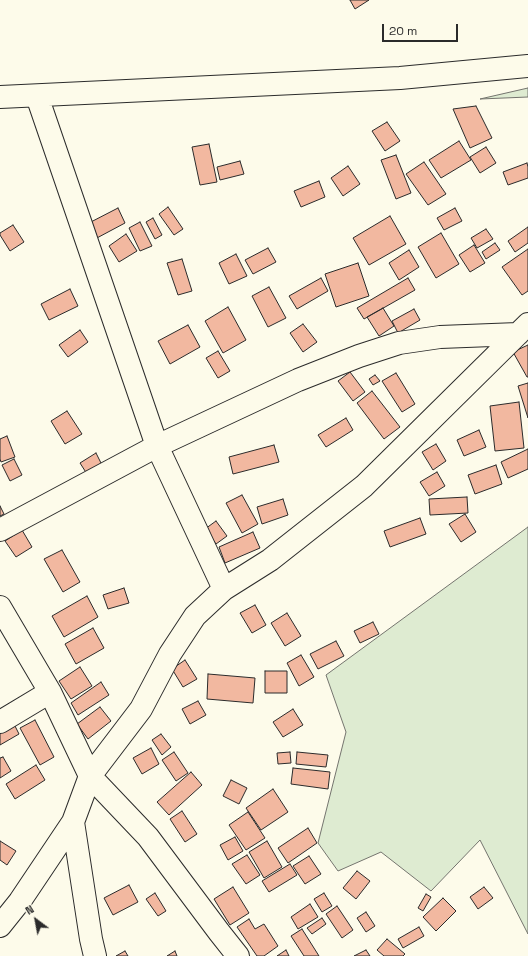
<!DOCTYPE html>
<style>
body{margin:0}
#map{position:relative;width:528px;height:956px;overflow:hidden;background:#fdfbea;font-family:"Space Grotesk",sans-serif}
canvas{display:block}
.north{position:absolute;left:16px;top:900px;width:40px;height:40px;-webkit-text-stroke:3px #fdfbea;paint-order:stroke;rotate:328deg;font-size:11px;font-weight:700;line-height:16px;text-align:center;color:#2b2b2b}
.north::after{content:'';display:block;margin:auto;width:14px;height:18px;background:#2b2b2b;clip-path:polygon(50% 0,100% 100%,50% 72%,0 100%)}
.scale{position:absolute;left:382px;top:24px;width:76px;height:18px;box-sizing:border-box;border:2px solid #2b2b2b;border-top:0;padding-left:5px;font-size:12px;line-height:14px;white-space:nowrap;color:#2b2b2b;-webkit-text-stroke:3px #fdfbea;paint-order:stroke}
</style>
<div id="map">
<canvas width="528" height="956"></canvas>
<div class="north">N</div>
<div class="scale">20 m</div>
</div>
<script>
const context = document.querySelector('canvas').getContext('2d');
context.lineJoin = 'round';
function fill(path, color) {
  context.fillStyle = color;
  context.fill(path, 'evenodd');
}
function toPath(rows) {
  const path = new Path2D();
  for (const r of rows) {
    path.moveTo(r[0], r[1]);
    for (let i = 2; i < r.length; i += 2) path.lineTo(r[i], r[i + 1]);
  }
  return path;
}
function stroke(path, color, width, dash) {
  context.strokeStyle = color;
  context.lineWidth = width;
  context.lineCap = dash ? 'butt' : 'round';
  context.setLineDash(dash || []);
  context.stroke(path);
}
const green = toPath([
 [528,88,528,97,480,99,528,88],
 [528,527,528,934,480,840,431,891,381,852,338,871,318,843,346,732,326,675,528,527]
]);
const building = toPath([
 [350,0,369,0,355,9,350,0],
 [476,106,492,138,470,148,453,109,476,106],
 [387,122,400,141,385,151,372,131,387,122],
 [459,141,471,160,441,178,429,160,459,141],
 [209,144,217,182,200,185,192,147,209,144],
 [486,147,496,163,480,173,470,157,486,147],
 [396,155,411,193,396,199,381,160,396,155],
 [240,161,244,174,220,180,217,167,240,161],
 [424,162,446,194,428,205,406,174,424,162],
 [527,163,528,167,528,178,508,185,503,172,527,163],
 [348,166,360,184,343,196,331,178,348,166],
 [319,181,325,197,301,207,294,191,319,181],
 [168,207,183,229,174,235,159,214,168,207],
 [118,208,125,223,95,239,87,224,118,208],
 [455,208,462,221,444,230,437,218,455,208],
 [390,216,406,244,369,265,353,238,390,216],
 [153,218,162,235,155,239,146,222,153,218],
 [140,222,152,246,140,251,129,228,140,222],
 [13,225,24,242,10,251,0,235,0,233,13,225],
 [528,227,528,243,515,252,508,241,528,227],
 [486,229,493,239,477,248,471,238,486,229],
 [441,233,459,264,436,278,418,247,441,233],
 [126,234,137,251,119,262,109,246,126,234],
 [495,243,500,250,486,259,482,252,495,243],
 [474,245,485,263,470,272,459,255,474,245],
 [268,248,276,262,253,274,245,260,268,248],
 [528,249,528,291,522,295,502,267,528,249],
 [409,250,419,267,399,280,389,263,409,250],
 [236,254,247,276,229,284,219,263,236,254],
 [182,259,192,291,178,295,167,263,182,259],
 [358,263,369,296,336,307,325,274,358,263],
 [321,278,328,291,297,309,289,296,321,278],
 [408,278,415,290,364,319,357,308,408,278],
 [269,287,286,318,268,327,252,296,269,287],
 [70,289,78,306,49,320,41,304,70,289],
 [228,307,246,340,223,353,205,321,228,307],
 [383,308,394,326,379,336,367,317,383,308],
 [414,309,420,320,398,333,392,321,414,309],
 [303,324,317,342,303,352,290,333,303,324],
 [188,325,200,347,170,364,158,341,188,325],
 [80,330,88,342,68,357,59,345,80,330],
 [528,345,528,377,527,377,513,352,528,345],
 [218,351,230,371,218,378,206,358,218,351],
 [350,372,365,392,353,401,338,381,350,372],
 [396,373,415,404,402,412,382,381,396,373],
 [375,375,380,381,373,385,369,379,375,375],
 [528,383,528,418,518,386,528,383],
 [372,391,400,427,384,439,357,403,372,391],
 [519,402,524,448,495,451,490,406,519,402],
 [67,411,82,434,65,444,51,421,67,411],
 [346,418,353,430,326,447,318,435,346,418],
 [479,430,486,447,464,456,457,440,479,430],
 [7,436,15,457,1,462,0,459,0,439,7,436],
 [436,444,446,461,433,470,422,452,436,444],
 [274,445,279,462,233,474,229,457,274,445],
 [528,449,528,469,508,478,501,462,528,449],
 [96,453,102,465,87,474,80,463,96,453],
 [14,459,22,475,10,481,2,465,14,459],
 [496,465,502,484,475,494,468,475,496,465],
 [437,472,445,486,429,496,420,482,437,472],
 [242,495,258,524,242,533,226,503,242,495],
 [467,497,468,513,430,515,429,499,467,497],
 [283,499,288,515,262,524,257,507,283,499],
 [0,506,4,514,0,516,0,506],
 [465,514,476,532,461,542,449,524,465,514],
 [420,518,426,534,390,547,384,531,420,518],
 [216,521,227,536,216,544,205,529,216,521],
 [22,530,32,547,16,557,5,541,22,530],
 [253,532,260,548,225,563,219,547,253,532],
 [62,550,80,582,63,592,44,559,62,550],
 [124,588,129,603,108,609,103,595,124,588],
 [87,596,98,617,64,637,52,616,87,596],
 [255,605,266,625,252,633,240,613,255,605],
 [287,613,301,636,285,646,271,623,287,613],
 [373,622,379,634,360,643,354,631,373,622],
 [93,628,104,648,76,664,65,644,93,628],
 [336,641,344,656,318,669,310,654,336,641],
 [301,655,314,677,299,686,287,663,301,655],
 [185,660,197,679,183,687,172,669,185,660],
 [80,667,92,686,71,699,59,681,80,667],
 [265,671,287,671,287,693,265,693,265,671],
 [208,674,255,678,253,703,207,699,208,674],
 [101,682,109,695,78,715,71,703,101,682],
 [198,701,206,715,190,724,182,709,198,701],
 [100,707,111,721,88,739,77,724,100,707],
 [293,709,303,725,283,737,273,722,293,709],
 [35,720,54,757,40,765,20,728,35,720],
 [14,724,19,734,0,745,0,733,14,724],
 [161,734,171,747,162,755,152,740,161,734],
 [151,748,159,764,142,774,133,758,151,748],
 [174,752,188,773,176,781,162,760,174,752],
 [290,752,291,763,278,764,277,753,290,752],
 [297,752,328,755,326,767,296,764,297,752],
 [3,757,11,771,0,778,0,758,3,757],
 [36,765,45,780,15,799,6,784,36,765],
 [293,768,330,772,328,789,291,784,293,768],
 [191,772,202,785,169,815,157,802,191,772],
 [231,780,247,788,239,804,223,796,231,780],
 [273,789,288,812,261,830,246,808,273,789],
 [182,811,197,834,185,842,170,819,182,811],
 [248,812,265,838,246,850,229,825,248,812],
 [308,828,317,843,288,863,278,848,308,828],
 [235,837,243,851,228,860,220,845,235,837],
 [0,841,16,851,7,865,0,860,0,841],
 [267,841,282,867,264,878,249,852,267,841],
 [247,855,260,875,246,884,232,864,247,855],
 [309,856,321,874,305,884,293,866,309,856],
 [290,864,297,875,269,892,262,881,290,864],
 [357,871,370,881,356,899,343,888,357,871],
 [129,885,138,902,113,915,104,898,129,885],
 [233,887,249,913,230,925,214,899,233,887],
 [484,887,493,898,478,909,470,897,484,887],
 [155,893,166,911,158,916,146,899,155,893],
 [324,893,332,906,322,912,314,899,324,893],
 [426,894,431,897,423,911,418,908,426,894],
 [443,898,456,911,436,931,423,917,443,898],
 [310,904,318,917,298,929,291,917,310,904],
 [337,906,353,930,342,938,326,914,337,906],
 [366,912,375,926,366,932,357,918,366,912],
 [322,918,326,924,312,934,307,928,322,918],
 [249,919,255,929,264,924,278,946,264,956,257,956,237,927,249,919],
 [419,927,424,936,403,948,398,939,419,927],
 [302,929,319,956,304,956,291,936,302,929],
 [387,939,405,954,403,956,384,956,377,950,387,939],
 [286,950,289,956,277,956,286,950],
 [366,950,370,956,354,956,366,950],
 [125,951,128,956,116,956,125,951],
 [175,951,177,956,167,956,175,951]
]);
const minor = toPath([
 [37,96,157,446,224,589],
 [0,97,400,78,528,66],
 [0,530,157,446,298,380,359,356,399,343,440,337,518,334],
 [0,607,50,692,90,776,148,837,219,932,238,956],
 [0,722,50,692],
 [73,822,91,939,95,956],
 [0,926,20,901,73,822,90,776,141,709,170,654,195,616,224,589,270,560,364,486,528,324]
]);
fill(green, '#deebd1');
stroke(green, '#74746e', 1);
fill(building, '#f2b8a0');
stroke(building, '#2b2b2b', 1);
stroke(minor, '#2b2b2b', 24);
stroke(minor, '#fdfbea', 22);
</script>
